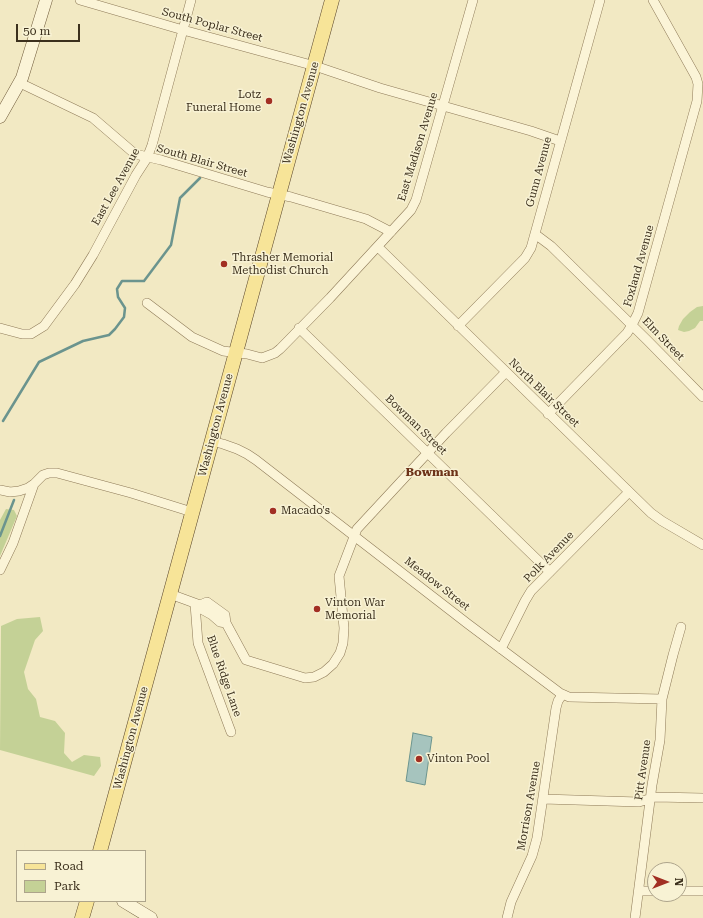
<!DOCTYPE html>
<style>
body{margin:0}
#map{position:relative;width:703px;height:918px;overflow:hidden;background:#f2e9c3;font-family:"Roboto Serif",serif}
canvas{display:block}
.legend{position:absolute;left:16px;top:850px;width:130px;height:52px;box-sizing:border-box;background:#f8f2d4;border:1px solid #ada48b;margin:0;padding:5px 7px;list-style:none;font-size:12px;color:#3c301d}
.legend li{display:flex;align-items:center;gap:8px;height:20px}
.legend b{width:20px;border:1px solid #ada48b}
.north{position:absolute;left:647px;top:862px;width:40px;height:40px;box-sizing:border-box;background:#f8f2d4;border:1px solid #ada48b;border-radius:50%;rotate:90deg;font-size:11px;font-weight:700;line-height:16px;text-align:center;color:#3c301d}
.north::after{content:'';display:block;margin:auto;width:14px;height:18px;background:#a22f23;clip-path:polygon(50% 0,100% 100%,50% 72%,0 100%)}
.scale{position:absolute;left:16px;top:24px;width:64px;height:18px;box-sizing:border-box;border:2px solid #3c301d;border-top:0;padding-left:5px;font-size:12px;line-height:14px;white-space:nowrap;color:#3c301d;-webkit-text-stroke:3px #f8f2d4;paint-order:stroke}
</style>
<div id="map">
<canvas width="703" height="918"></canvas>
<ul class="legend">
<li><b style="height:5px;background:#f7e498"></b>Road</li>
<li><b style="height:11px;background:#c4d196"></b>Park</li>
</ul>
<div class="north">N</div>
<div class="scale">50 m</div>
</div>
<script>
const context = document.querySelector('canvas').getContext('2d');
context.lineJoin = 'round';
function fill(path, color) {
  context.fillStyle = color;
  context.fill(path, 'evenodd');
}
function toPath(rows) {
  const path = new Path2D();
  for (const r of rows) {
    path.moveTo(r[0], r[1]);
    for (let i = 2; i < r.length; i += 2) path.lineTo(r[i], r[i + 1]);
  }
  return path;
}
function stroke(path, color, width, dash) {
  context.strokeStyle = color;
  context.lineWidth = width;
  context.lineCap = dash ? 'butt' : 'round';
  context.setLineDash(dash || []);
  context.stroke(path);
}
function label(font, color, halo, rows, align = 'center') {
  context.font = font + ' "Roboto Serif",serif';
  context.lineWidth = 3;
  context.setLineDash([]);
  context.textBaseline = 'middle';
  context.strokeStyle = halo;
  context.fillStyle = color;
  for (const [text, x, y, turn = 0] of rows) {
    context.save();
    context.translate(x, y);
    context.rotate((+turn || 0) * Math.PI / 180);
    context.textAlign = isNaN(turn) ? turn : align;
    if (halo) context.strokeText(text, 0, 0);
    context.fillText(text, 0, 0);
    context.restore();
  }
}
const green = toPath([
 [703,306,703,321,700,321,695,328,689,331,684,332,678,330,679,326,683,319,690,312,697,307],
 [6,509,14,510,17,516,0,556,0,520],
 [40,617,43,631,35,640,24,672,28,689,36,699,40,717,55,721,65,733,64,753,72,762,84,755,100,757,101,766,94,776,0,750,1,626,17,619]
]);
const water = toPath([
 [413,733,432,737,425,785,406,781,413,733]
]);
const stream = toPath([
 [3,421,39,362,83,341,109,335,115,329,124,317,125,308,118,297,117,289,122,281,144,281,171,245,180,198,200,178],
 [0,536,14,500]
]);
const street = toPath([
 [80,0,183,30,315,66,380,88,531,131,560,141],
 [20,83,93,118,135,154,161,160,267,192,291,197,366,219,391,232],
 [535,234,551,246,647,340,703,397],
 [378,247,651,513,662,521,703,545],
 [147,303,192,337,223,351,247,354,262,358,275,353,280,349,330,298,411,210,416,200,473,0],
 [458,326,525,258,531,248,600,0],
 [0,328,22,334,31,334,44,326,75,284,93,255,136,175,147,158,152,145,191,0],
 [299,328,550,572],
 [548,414,627,333,632,325,638,313,697,101,698,84,696,77,653,0],
 [211,441,223,444,237,449,247,454,256,460,468,624,560,693,569,697,662,699],
 [0,490,10,492,19,491,28,488,34,484],
 [0,570,13,543,34,484,43,475,49,473,57,473,131,493,192,512],
 [170,594,200,605,207,602,225,615,226,623,246,660,305,678,314,677,324,672,333,664,340,653,343,643,344,628,339,576,357,529,446,433,506,372],
 [195,604,198,643,231,732],
 [200,605,203,610,212,615,220,622,226,623],
 [501,649,525,601,531,591,629,492],
 [543,799,639,802,655,797,703,798],
 [639,891,655,891],
 [679,891,703,891],
 [507,918,511,902,532,856,537,838,556,708,558,701,562,695],
 [635,918,652,785,660,740,662,699,673,655,681,627]
]);
const secondary = toPath([
 [0,117,22,78,46,0],
 [123,901,151,918]
]);
const primary = toPath([
 [100,851,332,0],
 [82,918,87,901]
]);
const markers = [
 [269,101,4,"#a22f23"],
 [224,264,4,"#a22f23"],
 [273,511,4,"#a22f23"],
 [317,609,4,"#a22f23"],
 [419,759,4,"#a22f23"]
];
const streetNames = [
 ["South Poplar Street",212,25,15],
 ["Washington Avenue",301,113,-74],
 ["East Madison Avenue",418,147,-73],
 ["South Blair Street",202,161,16],
 ["Gunn Avenue",539,172,-75],
 ["East Lee Avenue",116,187,-61],
 ["Foxland Avenue",639,266,-74],
 ["Elm Street",663,339,46],
 ["North Blair Street",544,393,44],
 ["Washington Avenue",216,425,-75],
 ["Bowman Street",416,425,44],
 ["Polk Avenue",549,557,-46],
 ["Meadow Street",437,584,38],
 ["Blue Ridge Lane",224,676,71],
 ["Washington Avenue",131,738,-75],
 ["Pitt Avenue",643,770,-82],
 ["Morrison Avenue",529,806,-80]
];
const poiNames = [
 ["Lotz",261,95,"right"],
 ["Funeral Home",261,108,"right"],
 ["Thrasher Memorial",232,258],
 ["Methodist Church",232,271],
 ["Macado's",281,511],
 ["Vinton War",325,603],
 ["Memorial",325,616],
 ["Vinton Pool",427,759]
];
const neighbourhoodNames = [
 ["Bowman",432,472]
];
fill(green, '#c4d196');
fill(water, '#a6c4be');
stroke(water, '#6b948e', 1);
stroke(stream, '#6b948e', 2.5);
stroke(street, '#8e7a58', 10);
stroke(secondary, '#705b3b', 13);
stroke(primary, '#5b472d', 15);
stroke(street, '#fbf4d7', 9);
stroke(secondary, '#fbf4d7', 12);
stroke(primary, '#f7e498', 14);
for (const [x, y, r, color] of markers) {
  const dot = new Path2D();
  dot.arc(x, y, r, 0, 2 * Math.PI);
  context.fillStyle = color;
  context.fill(dot);
  stroke(dot, '#f8f2d4', 1.5);
}
label('11px', '#3c301d', '#f8f2d4', streetNames);
label('11px', '#3c301d', '#f8f2d4', poiNames, 'left');
label('bold 12px', '#6d3319', '#f8f2d4', neighbourhoodNames);
</script>
